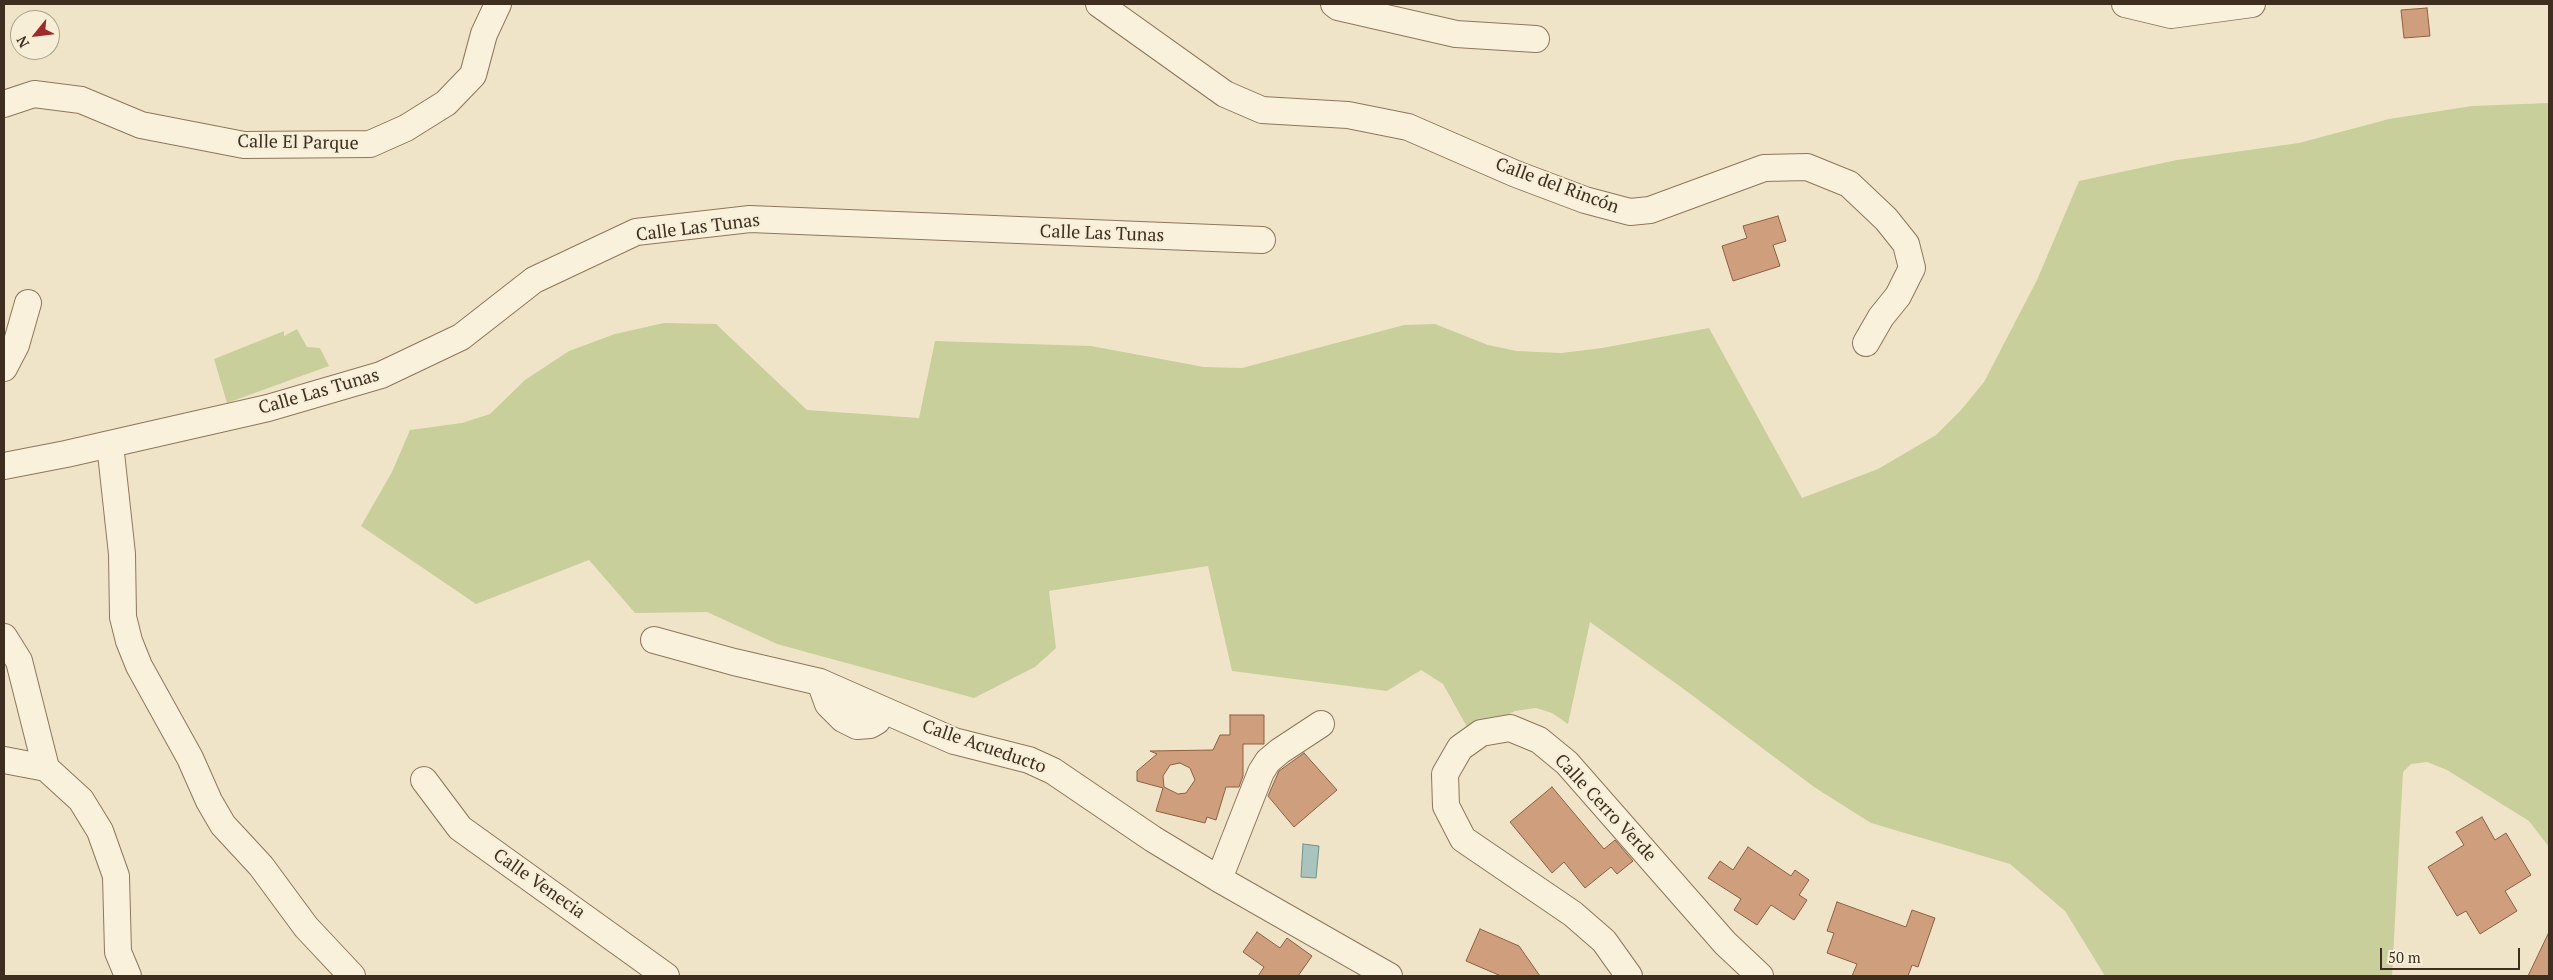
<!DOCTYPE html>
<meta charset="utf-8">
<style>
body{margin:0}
#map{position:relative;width:2553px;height:980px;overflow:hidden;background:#f0e4c8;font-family:"PT Serif",serif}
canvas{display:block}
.frame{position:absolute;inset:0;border:5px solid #3d2e20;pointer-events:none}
.north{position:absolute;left:10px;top:10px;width:50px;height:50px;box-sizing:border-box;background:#f7eed8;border:1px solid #ada18e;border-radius:50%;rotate:241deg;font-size:14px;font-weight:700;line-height:20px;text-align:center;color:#3d2e20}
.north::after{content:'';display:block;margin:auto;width:18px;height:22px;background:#9e2a2b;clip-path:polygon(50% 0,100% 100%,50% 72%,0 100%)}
.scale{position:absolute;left:2380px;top:948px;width:140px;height:22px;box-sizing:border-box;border:2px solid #3d2e20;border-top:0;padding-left:6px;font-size:15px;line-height:18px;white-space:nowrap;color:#3d2e20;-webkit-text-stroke:4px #f7eed8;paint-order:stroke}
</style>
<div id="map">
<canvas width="2553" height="980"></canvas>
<div class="frame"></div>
<div class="north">N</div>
<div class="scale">50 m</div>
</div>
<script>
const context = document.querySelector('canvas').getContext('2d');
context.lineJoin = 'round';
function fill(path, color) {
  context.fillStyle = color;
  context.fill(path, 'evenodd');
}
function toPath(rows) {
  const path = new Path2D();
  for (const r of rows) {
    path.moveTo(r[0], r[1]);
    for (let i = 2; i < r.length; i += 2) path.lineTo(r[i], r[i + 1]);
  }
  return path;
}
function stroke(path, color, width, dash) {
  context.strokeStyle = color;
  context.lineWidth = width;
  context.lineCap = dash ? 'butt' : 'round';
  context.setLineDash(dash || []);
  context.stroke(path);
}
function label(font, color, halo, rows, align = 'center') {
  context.font = font + ' "PT Serif",serif';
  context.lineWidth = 4;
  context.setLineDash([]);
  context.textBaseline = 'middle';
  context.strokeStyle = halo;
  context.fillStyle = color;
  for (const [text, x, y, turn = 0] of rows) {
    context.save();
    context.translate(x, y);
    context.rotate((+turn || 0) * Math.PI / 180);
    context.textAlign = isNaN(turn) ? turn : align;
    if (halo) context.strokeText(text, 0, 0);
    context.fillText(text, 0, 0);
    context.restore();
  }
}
const green = toPath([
 [2549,103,2549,847,2529,821,2447,770,2427,762,2411,764,2403,772,2392,976,2105,976,2065,911,2010,864,1871,823,1814,787,1685,690,1590,622,1568,724,1552,713,1536,708,1515,711,1471,734,1443,684,1421,670,1387,691,1232,671,1208,566,1049,591,1056,648,1035,667,974,698,777,644,707,612,635,613,589,560,476,604,361,526,392,472,410,430,462,423,490,414,525,380,569,351,615,334,664,323,716,324,807,410,919,418,935,341,1091,346,1204,367,1242,368,1404,325,1435,324,1488,345,1517,351,1561,353,1602,348,1709,328,1802,498,1878,469,1936,435,1961,410,1984,382,2037,280,2079,181,2177,160,2299,143,2389,119,2472,106],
 [297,329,307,347,320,348,329,366,227,403,214,359,284,331,284,336]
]);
const water = toPath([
 [1303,844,1319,846,1316,878,1301,877,1303,844]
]);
const building = toPath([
 [2427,8,2430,36,2404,38,2401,10,2427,8],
 [1778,216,1786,241,1773,245,1780,266,1733,281,1722,246,1747,238,1743,226,1778,216],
 [1230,715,1264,715,1264,744,1243,744,1243,776,1239,787,1226,787,1216,820,1207,817,1205,823,1156,811,1163,788,1137,781,1137,771,1157,754,1150,751,1213,750,1220,735,1230,735,1230,715],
 [1180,763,1190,768,1195,780,1186,793,1178,794,1164,787,1163,776,1170,765,1180,763],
 [1304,753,1337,790,1294,827,1268,796,1279,771,1304,753],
 [1552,787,1604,849,1615,840,1633,861,1617,874,1611,867,1585,888,1564,862,1552,873,1510,822,1552,787],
 [2482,817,2495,840,2506,833,2531,875,2505,891,2517,911,2480,934,2466,911,2457,916,2428,867,2464,845,2456,832,2482,817],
 [1748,847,1791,876,1795,870,1809,880,1799,895,1807,900,1794,920,1771,905,1757,925,1734,910,1741,899,1708,878,1720,861,1733,870,1748,847],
 [1837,902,1906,927,1912,910,1935,918,1918,967,1912,965,1908,976,1852,976,1857,964,1827,953,1834,933,1827,931,1837,902],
 [1480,929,1519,946,1540,976,1501,976,1466,961,1480,929],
 [1257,932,1280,948,1287,938,1312,956,1298,976,1258,976,1264,967,1243,952,1257,932],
 [2549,932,2549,976,2528,976,2549,932]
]);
const minor = toPath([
 [1099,4,1225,94,1262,110,1348,115,1408,127,1516,174,1585,200,1630,212,1650,210,1764,168,1807,167,1849,184,1886,219,1906,244,1912,268,1898,296,1881,317,1866,343],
 [1334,4,1338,7,1456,34,1536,39],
 [2125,4,2171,15,2252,4],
 [4,104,34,94,81,100,141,125,244,145,370,144,406,128,446,103,473,75,484,34,498,4],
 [4,368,16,345,28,303],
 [110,444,122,554,123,617,129,641,139,666,190,758,209,801,223,825,261,866,306,927,352,976],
 [4,466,66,454,268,408,381,375,461,337,534,280,636,232,750,219,1262,240],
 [4,637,19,661,46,768],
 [654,640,734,662,820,682,954,741,1029,760,1053,771,1153,839,1219,879,1389,976],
 [820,682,828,704,843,719,857,726,870,725,877,721,881,709],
 [4,760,46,768],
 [46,768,81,800,100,831,116,876,118,952,128,976],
 [424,780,460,828,666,976],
 [1219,879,1261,772,1268,761,1280,751,1321,724],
 [1629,976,1604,941,1573,914,1463,839,1446,806,1445,774,1460,748,1481,733,1510,728,1539,740,1567,763,1725,943,1760,976]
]);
const streetNames = [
 ["Calle El Parque",298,143,1],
 ["Calle del Rincón",1557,186,20],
 ["Calle Las Tunas",698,228,-7],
 ["Calle Las Tunas",1102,234,2],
 ["Calle Las Tunas",319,392,-16],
 ["Calle Acueducto",984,747,19],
 ["Calle Cerro Verde",1605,808,47],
 ["Calle Venecia",539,884,35]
];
fill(green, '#c9cf9b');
fill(water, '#a9c4bc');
stroke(water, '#6f938a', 1);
fill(building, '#cf9f7d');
stroke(building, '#8d5f41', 1);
stroke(minor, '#8d765c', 28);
stroke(minor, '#faf1dc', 26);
label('18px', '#3d2e20', '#f7eed8', streetNames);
</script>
